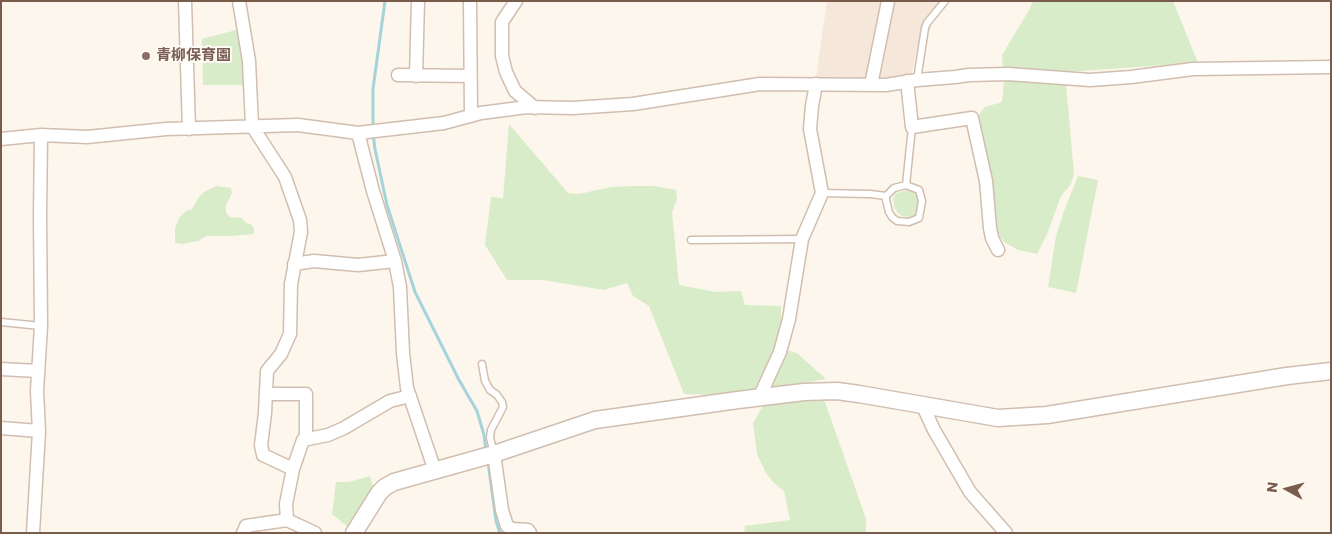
<!DOCTYPE html>
<meta charset="utf-8">
<style>
body{margin:0}
#map{position:relative;width:1332px;height:534px;overflow:hidden;background:#fdf6ec;font-family:Poppins,sans-serif}
canvas{display:block}
.frame{position:absolute;inset:0;border:2px solid #7a5c4d;pointer-events:none}
.north{position:absolute;left:1262px;top:464px;width:50px;height:50px;-webkit-text-stroke:4px #fffaf3;paint-order:stroke;rotate:277deg;font-size:14px;font-weight:700;line-height:20px;text-align:center;color:#7a5c4d}
.north::after{content:'';display:block;margin:auto;width:18px;height:22px;background:#7a5c4d;clip-path:polygon(50% 0,100% 100%,50% 72%,0 100%)}
</style>
<div id="map">
<canvas width="1332" height="534"></canvas>
<div class="frame"></div>
<div class="north">N</div>
</div>
<script>
const context = document.querySelector('canvas').getContext('2d');
context.lineJoin = 'round';
function fill(path, color) {
  context.fillStyle = color;
  context.fill(path, 'evenodd');
}
function toPath(rows) {
  const path = new Path2D();
  for (const r of rows) {
    path.moveTo(r[0], r[1]);
    for (let i = 2; i < r.length; i += 2) path.lineTo(r[i], r[i + 1]);
  }
  return path;
}
function stroke(path, color, width, dash) {
  context.strokeStyle = color;
  context.lineWidth = width;
  context.lineCap = dash ? 'butt' : 'round';
  context.setLineDash(dash || []);
  context.stroke(path);
}
function label(font, color, halo, rows, align = 'center') {
  context.font = font + ' Poppins,"Noto Sans JP",sans-serif';
  context.lineWidth = 4;
  context.setLineDash([]);
  context.textBaseline = 'middle';
  context.strokeStyle = halo;
  context.fillStyle = color;
  for (const [text, x, y, turn = 0] of rows) {
    context.save();
    context.translate(x, y);
    context.rotate((+turn || 0) * Math.PI / 180);
    context.textAlign = isNaN(turn) ? turn : align;
    if (halo) context.strokeText(text, 0, 0);
    context.fillText(text, 0, 0);
    context.restore();
  }
}
const residential = toPath([
 [827,1,941,1,923,23,911,77,857,79,816,77]
]);
const green = toPath([
 [1033,1,1173,1,1198,63,1065,72,1074,174,1071,184,1061,196,1048,232,1037,254,1018,250,1004,242,996,232,990,174,978,116,985,107,1002,102,1004,81,1002,55,1029,10],
 [240,29,246,85,203,85,202,39],
 [509,124,568,193,579,194,611,187,632,186,654,186,676,190,677,199,672,212,679,285,716,292,741,291,745,305,781,306,781,321,775,347,797,353,826,379,782,387,746,390,715,395,684,394,649,306,633,296,627,283,604,290,543,280,507,280,485,245,491,197,503,198],
 [1078,176,1098,180,1076,293,1048,287,1056,236,1064,211],
 [216,186,231,188,232,193,226,205,226,213,230,217,242,218,246,223,252,225,254,229,254,234,232,236,206,236,198,241,182,244,175,243,175,229,179,218,186,211,192,209,199,197,204,192],
 [908,190,912,191,918,196,917,214,908,217,902,216,898,213,895,209,893,199,896,193],
 [812,396,825,402,866,519,866,533,744,533,745,526,790,520,784,491,774,483,766,473,757,454,753,423,764,404],
 [370,476,374,489,348,527,332,514,336,482,349,482]
]);
const stream = toPath([
 [373,128,373,89,385,1],
 [373,134,375,149,387,205,415,292,459,380,477,411,484,435,486,451],
 [488,462,496,521,500,533]
]);
const service = toPath([
 [917,80,925,28,927,23,945,1],
 [906,185,919,190,922,201,919,218,909,222,897,221,892,217,889,212,886,200,886,196,894,188,906,185],
 [906,185,912,127],
 [822,193,870,194,886,196],
 [691,240,802,239],
 [1,322,41,326],
 [482,364,485,381,490,390,497,395,502,402,503,407,491,430,490,438,494,453]
]);
const minor = toPath([
 [185,1,189,129],
 [239,1,249,61,252,126,285,177,300,220,301,232,291,284,290,334,281,354,267,371,265,413,261,445,263,455,293,469],
 [470,1,471,116],
 [516,1,502,22,502,56,506,72,515,91,535,108],
 [398,75,470,76],
 [416,76,418,1],
 [907,81,912,127,972,118,986,181,990,228,992,238,998,250],
 [871,85,888,1],
 [358,133,373,191,395,261,400,287,403,353,407,388,435,471],
 [1,139,41,135,87,137,166,129,298,125,358,133,444,123,481,113,527,107,573,108,633,104,760,84,886,85,917,80,955,77,969,75,1008,74,1090,80,1131,77,1193,69,1331,67],
 [294,264,314,261,358,265,395,261],
 [1,369,38,371],
 [266,394,306,394,306,439],
 [759,398,780,352,789,319,802,239,822,193,810,129,812,106,816,84],
 [922,404,934,430,970,492,1006,533],
 [1,428,39,431],
 [494,454,502,510,507,526,513,529,528,530,530,533],
 [287,520,286,504,293,469,303,440,328,435,344,428,390,401,410,396],
 [33,533,39,431,37,391,41,326,40,216,41,135],
 [243,533,246,526,287,520,315,533]
]);
const tertiary = toPath([
 [354,533,379,493,385,487,394,482,494,454,595,420,738,400,804,392,837,391,859,394,998,418,1047,415,1287,376,1331,371]
]);
const markers = [
 [146,56,5,"#8d6e63"]
];
const educationNames = [
 ["青柳保育園",156,56]
];
fill(residential, '#f5e8da');
fill(green, '#d8ecc9');
stroke(stream, '#a5d3da', 3);
stroke(service, '#d1beb0', 9);
stroke(minor, '#d1beb0', 15);
stroke(tertiary, '#d1beb0', 19);
stroke(service, '#fff', 6);
stroke(minor, '#fff', 12);
stroke(tertiary, '#fff', 16);
for (const [x, y, r, color] of markers) {
  const dot = new Path2D();
  dot.arc(x, y, r, 0, 2 * Math.PI);
  context.fillStyle = color;
  context.fill(dot);
  stroke(dot, '#fffaf3', 2);
}
label('bold 15px', '#785e54', '#fffaf3', educationNames, 'left');
</script>
